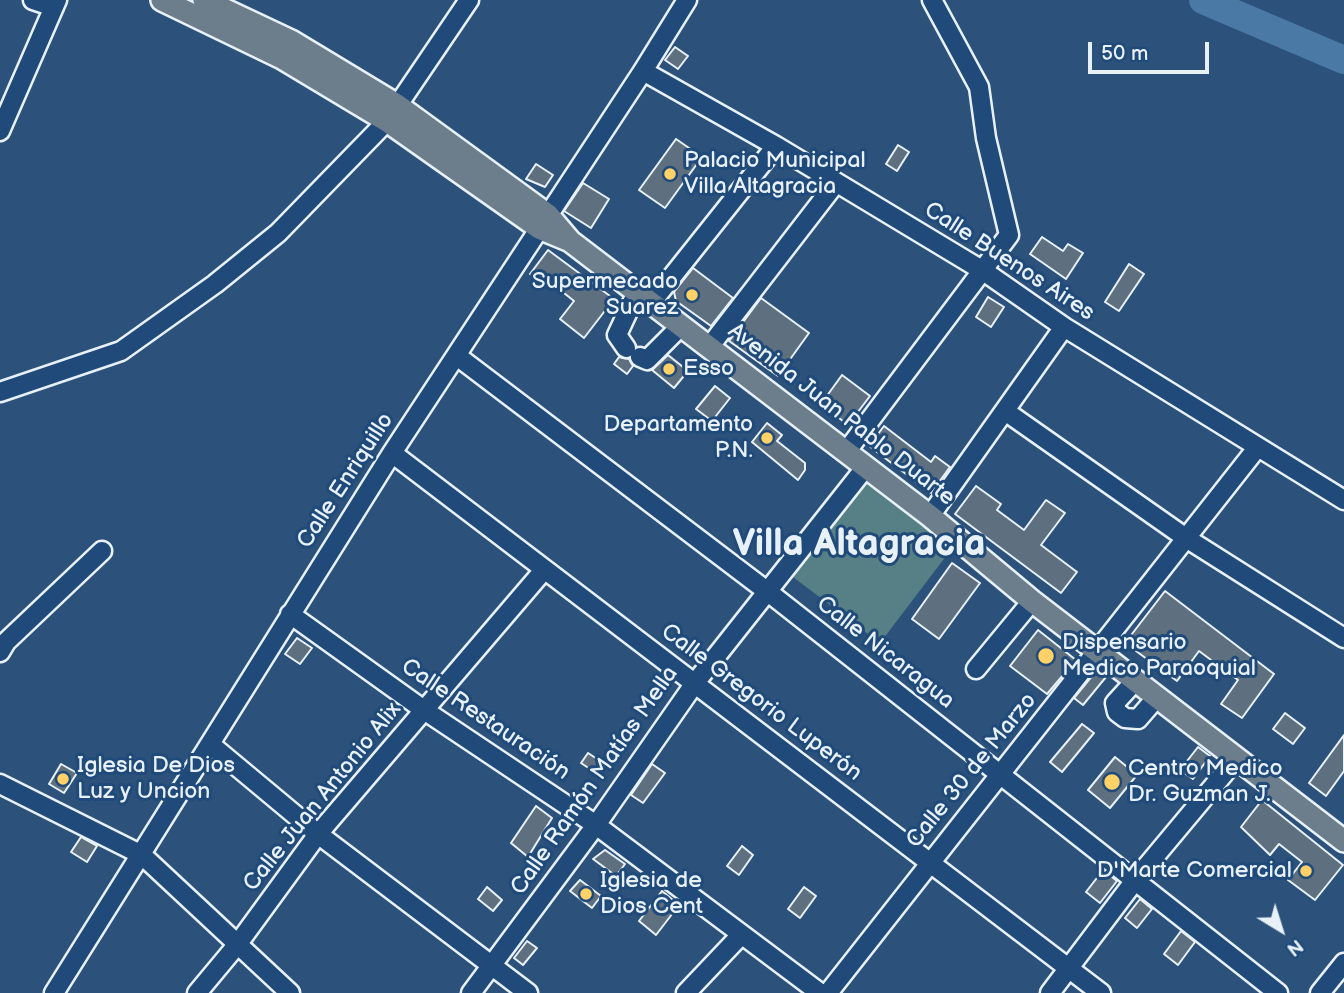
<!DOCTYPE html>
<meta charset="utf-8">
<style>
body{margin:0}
#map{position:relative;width:1344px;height:993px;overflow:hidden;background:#2c527b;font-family:"Balsamiq Sans",sans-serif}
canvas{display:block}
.north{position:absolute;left:1246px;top:895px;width:70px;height:70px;-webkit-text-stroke:5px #1f4a7a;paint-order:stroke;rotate:142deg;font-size:19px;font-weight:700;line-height:28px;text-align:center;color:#e8f1f8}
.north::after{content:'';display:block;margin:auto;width:24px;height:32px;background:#e8f1f8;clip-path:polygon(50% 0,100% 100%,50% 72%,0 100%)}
.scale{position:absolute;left:1088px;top:42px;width:121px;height:32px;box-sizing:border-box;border:4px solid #e8f1f8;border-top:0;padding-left:9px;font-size:21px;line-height:24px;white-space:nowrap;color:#e8f1f8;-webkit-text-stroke:5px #1f4a7a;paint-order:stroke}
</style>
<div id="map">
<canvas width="1344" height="993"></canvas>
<div class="north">N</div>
<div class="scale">50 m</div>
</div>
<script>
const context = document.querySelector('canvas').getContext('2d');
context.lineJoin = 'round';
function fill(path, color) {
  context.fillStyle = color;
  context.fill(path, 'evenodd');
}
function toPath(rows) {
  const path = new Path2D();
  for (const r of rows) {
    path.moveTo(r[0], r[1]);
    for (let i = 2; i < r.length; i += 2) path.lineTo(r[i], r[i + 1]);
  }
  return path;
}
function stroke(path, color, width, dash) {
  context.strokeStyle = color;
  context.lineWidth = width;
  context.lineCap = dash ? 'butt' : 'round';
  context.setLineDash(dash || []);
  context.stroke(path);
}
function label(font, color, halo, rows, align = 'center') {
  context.font = font + ' "Balsamiq Sans",sans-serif';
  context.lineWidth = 6;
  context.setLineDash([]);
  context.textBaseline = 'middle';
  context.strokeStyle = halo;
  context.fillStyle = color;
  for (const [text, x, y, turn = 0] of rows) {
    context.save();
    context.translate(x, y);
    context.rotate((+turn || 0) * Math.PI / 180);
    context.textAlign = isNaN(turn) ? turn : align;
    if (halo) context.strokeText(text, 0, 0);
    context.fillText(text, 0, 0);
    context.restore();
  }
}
const green = toPath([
 [867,481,953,547,880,643,793,577]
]);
const river = toPath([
 [1203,0,1344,60]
]);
const building = toPath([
 [675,47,688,56,678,69,665,60,675,47],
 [676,139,702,157,665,208,639,190,676,139],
 [898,145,909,152,897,171,886,164,898,145],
 [536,164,553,175,545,187,526,179,536,164],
 [583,183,609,199,591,228,564,211,583,183],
 [1042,237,1063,251,1068,244,1083,253,1066,279,1030,254,1042,237],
 [548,250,614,299,584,338,560,319,574,301,545,278,542,283,530,274,548,250],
 [1129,264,1144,274,1119,311,1105,302,1129,264],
 [693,268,733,298,711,326,676,301,674,292,693,268],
 [988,297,1004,307,991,327,976,317,988,297],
 [761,298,809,333,778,376,729,341,761,298],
 [668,355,688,371,674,388,652,370,668,355],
 [619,357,629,359,633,366,627,374,614,364,619,357],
 [842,375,870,396,848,425,821,404,842,375],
 [715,386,730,398,712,421,696,409,715,386],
 [767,423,782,435,777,441,805,463,805,470,798,480,752,442,767,423],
 [884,426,931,462,935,456,950,467,931,493,869,446,884,426],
 [976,486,1001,504,997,510,1024,530,1046,500,1065,513,1041,545,1077,572,1061,593,955,514,976,486],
 [952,563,980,583,939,639,912,619,952,563],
 [1165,591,1274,674,1242,718,1221,704,1238,680,1199,651,1177,681,1125,643,1165,591],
 [1038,630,1076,660,1047,694,1010,666,1038,630],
 [297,638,312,648,300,664,285,654,297,638],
 [1097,670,1106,677,1083,705,1074,698,1097,670],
 [1285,713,1305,728,1293,744,1273,729,1285,713],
 [1082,724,1094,733,1062,772,1050,762,1082,724],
 [1344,735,1344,771,1326,796,1309,783,1344,735],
 [1198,747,1210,756,1193,779,1180,770,1198,747],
 [588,753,603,763,596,773,581,763,588,753],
 [1115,757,1137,775,1110,808,1088,790,1115,757],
 [61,764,77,773,64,793,49,784,61,764],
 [652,764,665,773,643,803,631,795,652,764],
 [1262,800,1343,865,1315,900,1288,880,1302,862,1279,844,1270,855,1241,827,1262,800],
 [536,806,552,818,528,857,511,843,536,806],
 [81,837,97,846,87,862,71,852,81,837],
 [742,846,753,855,739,875,727,866,742,846],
 [605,850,625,864,616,876,593,859,605,850],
 [1103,870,1117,881,1100,903,1086,892,1103,870],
 [580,880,601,896,592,908,570,891,580,880],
 [487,887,502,900,493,911,478,899,487,887],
 [804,887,816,896,800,918,788,909,804,887],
 [662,891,679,905,656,935,639,921,662,891],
 [1140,899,1152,909,1137,928,1125,918,1140,899],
 [1181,931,1195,942,1178,965,1164,954,1181,931],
 [527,941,537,948,523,965,514,958,527,941]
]);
const minor = toPath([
 [33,0,54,7],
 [643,71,776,146,985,272,1064,327,1344,500],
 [0,131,57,0],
 [651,303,776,146],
 [710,346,835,184],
 [626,348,617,335,637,292],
 [457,356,772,595,1278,993],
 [640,357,647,360,681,326],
 [0,392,121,351,215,284,278,233,387,121,469,0],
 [1005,411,1186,538,1344,638],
 [846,452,1009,235,986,138,979,87,932,0],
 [392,453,1101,993],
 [930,516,1064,327],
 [290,614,424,710,596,825,820,993],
 [0,652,6,642,102,551],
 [976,669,1032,601],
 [1136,680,1115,703,1117,712,1125,718,1138,719,1157,697],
 [210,744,318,834,528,993],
 [0,784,142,855,290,993],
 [54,993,392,453,643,71,687,0],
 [197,993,237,945,318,834,544,570],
 [471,993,596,825,695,683,865,468],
 [686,993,740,936],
 [828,993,1257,448],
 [1050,993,1136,879,1237,758],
 [1320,993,1344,963]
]);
const major = toPath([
 [162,0,282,58,387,121,539,228,568,240],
 [204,0,291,41,397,105,548,215,570,241,930,516,1032,601,1344,841]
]);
const markers = [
 [670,174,7,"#ffd166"],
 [692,295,7,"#ffd166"],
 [669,369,7,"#ffd166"],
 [767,438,7,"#ffd166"],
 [1046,656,9,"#ffd166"],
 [63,779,7,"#ffd166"],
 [1112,782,9,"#ffd166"],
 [1306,871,7,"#ffd166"],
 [586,894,7,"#ffd166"]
];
const poiNames = [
 ["Palacio Municipal",684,161],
 ["Villa Altagracia",684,187],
 ["Supermecado",678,282,"right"],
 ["Suarez",678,308,"right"],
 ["Esso",683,369],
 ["Departamento",753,425,"right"],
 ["P.N.",753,451,"right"],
 ["Dispensario",1062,643],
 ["Medico Paraoquial",1062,669],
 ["Iglesia De Dios",77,766],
 ["Luz y Uncion",77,792],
 ["Centro Medico",1128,769],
 ["Dr. Guzman J.",1128,795],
 ["D'Marte Comercial",1292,871,"right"],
 ["Iglesia de",600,881],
 ["Dios Cent",600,907]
];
const streetNames = [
 ["Calle Buenos Aires",1009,262,33],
 ["Avenida Juan Pablo Duarte",841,415,38],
 ["Calle Enriquillo",346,481,-57],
 ["Calle Nicaragua",885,653,38],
 ["Calle Gregorio Luperón",761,703,37],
 ["Calle Restauración",485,720,34],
 ["Calle 30 de Marzo",972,771,-51],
 ["Calle Ramón Matías Mella",595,781,-55],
 ["Calle Juan Antonio Alix",323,797,-51]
];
const townNames = [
 ["Villa Altagracia",859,546]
];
fill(green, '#578086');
stroke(river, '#4a79a6', 28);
fill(building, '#5e707f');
stroke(building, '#e8f1f8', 2);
stroke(minor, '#e8f1f8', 23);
stroke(major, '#e8f1f8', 26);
stroke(minor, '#1f4a7a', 18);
stroke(major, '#6c7d8b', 21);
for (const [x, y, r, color] of markers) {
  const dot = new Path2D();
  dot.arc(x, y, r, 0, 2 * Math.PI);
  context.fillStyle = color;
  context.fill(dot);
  stroke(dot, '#1f4a7a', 2.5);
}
label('23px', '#e8f1f8', '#1f4a7a', poiNames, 'left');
label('23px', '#e8f1f8', '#1f4a7a', streetNames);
label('bold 37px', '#e8f1f8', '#1f4a7a', townNames);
</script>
